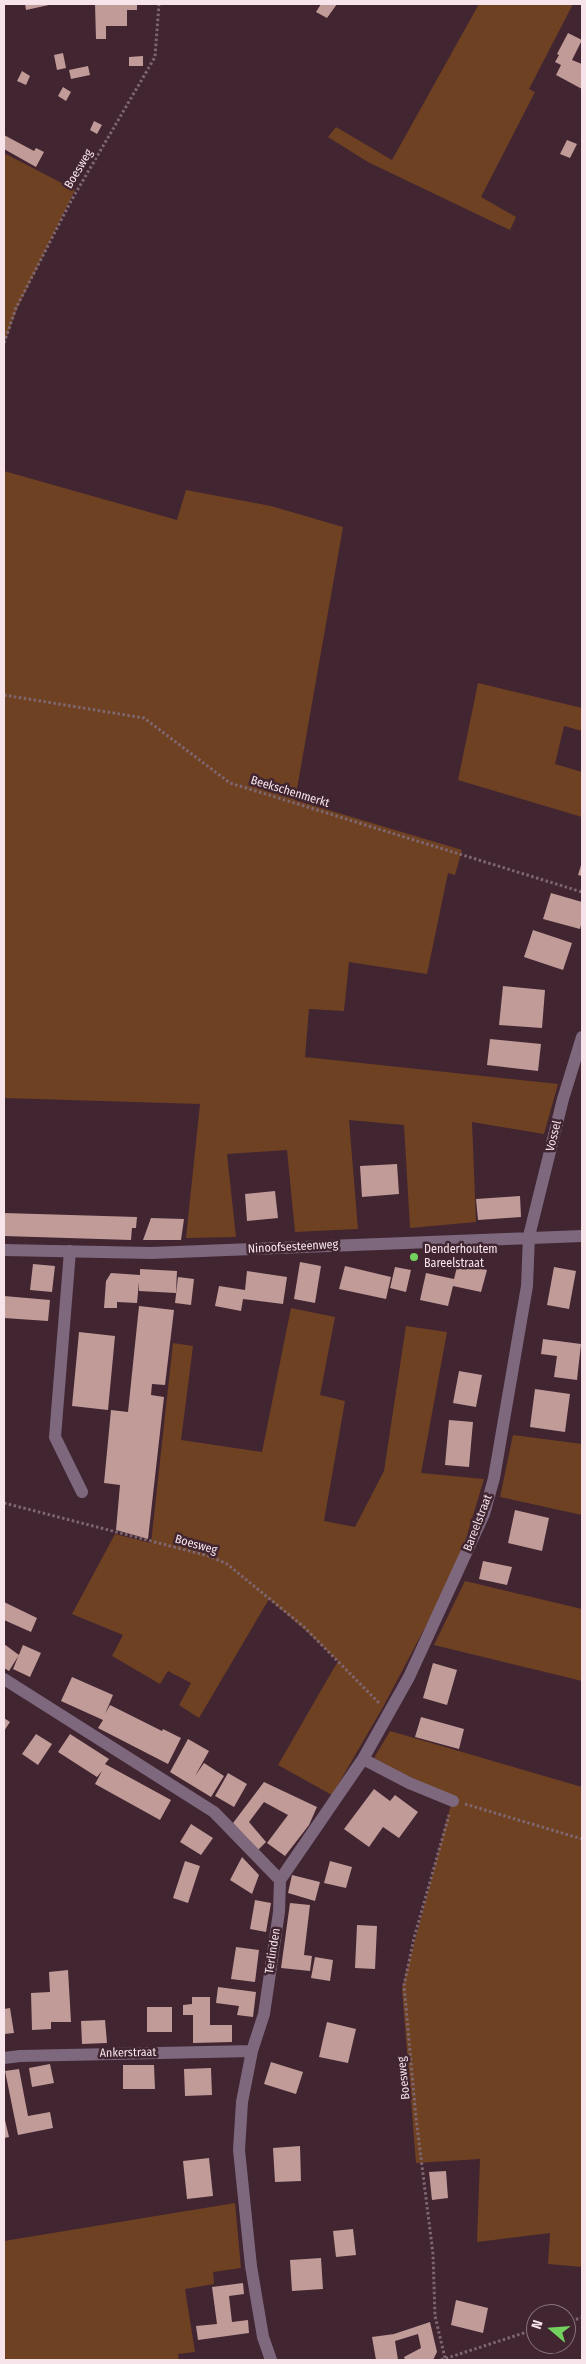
<!DOCTYPE html>
<style>
body{margin:0}
#map{position:relative;width:586px;height:2364px;overflow:hidden;background:#412531;font-family:"Fira Sans Condensed",sans-serif}
canvas{display:block}
.frame{position:absolute;inset:0;border:5px solid #f7e4eb;pointer-events:none}
.north{position:absolute;left:526px;top:2304px;width:50px;height:50px;box-sizing:border-box;background:#412531;border:1px solid #8a717b;border-radius:50%;rotate:288deg;font-size:14px;font-weight:700;line-height:20px;text-align:center;color:#f7e4eb}
.north::after{content:'';display:block;margin:auto;width:18px;height:22px;background:#73d25d;clip-path:polygon(50% 0,100% 100%,50% 72%,0 100%)}
</style>
<div id="map">
<canvas width="586" height="2364"></canvas>
<div class="frame"></div>
<div class="north">N</div>
</div>
<script>
const context = document.querySelector('canvas').getContext('2d');
context.lineJoin = 'round';
function fill(path, color) {
  context.fillStyle = color;
  context.fill(path, 'evenodd');
}
function toPath(rows) {
  const path = new Path2D();
  for (const r of rows) {
    path.moveTo(r[0], r[1]);
    for (let i = 2; i < r.length; i += 2) path.lineTo(r[i], r[i + 1]);
  }
  return path;
}
function stroke(path, color, width, dash) {
  context.strokeStyle = color;
  context.lineWidth = width;
  context.lineCap = dash ? 'butt' : 'round';
  context.setLineDash(dash || []);
  context.stroke(path);
}
function label(font, color, halo, rows, align = 'center') {
  context.font = font + ' "Fira Sans Condensed",sans-serif';
  context.lineWidth = 5;
  context.setLineDash([]);
  context.textBaseline = 'middle';
  context.strokeStyle = halo;
  context.fillStyle = color;
  for (const [text, x, y, turn = 0] of rows) {
    context.save();
    context.translate(x, y);
    context.rotate((+turn || 0) * Math.PI / 180);
    context.textAlign = isNaN(turn) ? turn : align;
    if (halo) context.strokeText(text, 0, 0);
    context.fillText(text, 0, 0);
    context.restore();
  }
}
const green = toPath([
 [479,4,573,4,529,89,535,92,481,197,516,217,510,230,368,162,328,137,336,127,392,160],
 [4,153,75,190,17,309,4,344],
 [4,471,177,520,186,490,271,506,343,527,295,800,462,850,455,875,448,873,427,974,349,962,344,1011,309,1009,305,1057,558,1084,544,1134,472,1122,476,1222,410,1228,404,1125,349,1120,358,1229,295,1232,287,1150,227,1154,236,1237,186,1238,200,1104,4,1098],
 [478,683,582,708,582,731,564,726,555,764,582,772,582,817,458,780],
 [291,1308,335,1317,320,1395,345,1401,324,1521,355,1527,384,1471,406,1326,447,1332,421,1473,484,1479,465,1542,430,1618,383,1707,332,1795,278,1765,338,1661,305,1630,269,1599,199,1718,179,1705,191,1683,168,1671,160,1684,112,1656,123,1635,72,1614,115,1534,151,1543,173,1343,193,1346,181,1440,262,1452],
 [513,1435,582,1444,582,1515,500,1497],
 [465,1581,582,1609,582,1681,434,1645],
 [390,1731,582,1787,582,2267,548,2264,550,2233,477,2242,480,2159,416,2163,402,1989,453,1797,409,1778,374,1758],
 [235,2203,241,2268,213,2272,214,2284,185,2289,195,2352,178,2354,179,2360,4,2360,4,2241]
]);
const building = toPath([
 [25,4,49,4,49,5,26,10],
 [95,4,137,4,137,10,127,10,127,26,106,26,106,39,96,39],
 [321,4,337,4,327,18,316,12],
 [568,33,582,40,572,60,582,64,582,89,556,75,561,65,555,62,559,55,557,54],
 [63,53,66,68,57,70,54,55],
 [143,56,143,66,129,66,129,57],
 [88,66,90,75,71,79,69,70],
 [22,71,30,76,26,85,17,81],
 [63,87,71,92,66,101,58,96],
 [94,121,102,125,97,134,90,130],
 [4,135,34,151,36,148,44,152,36,167,4,149],
 [567,140,577,144,570,158,560,154],
 [582,862,582,876,578,875],
 [551,893,582,902,582,921,580,929,543,919],
 [533,930,572,943,563,970,524,957],
 [503,986,545,990,542,1028,499,1025],
 [490,1039,541,1044,538,1071,487,1065],
 [397,1164,399,1194,362,1197,360,1166],
 [275,1191,278,1218,247,1221,245,1194],
 [520,1196,521,1217,478,1220,476,1199],
 [4,1213,137,1217,136,1228,132,1228,131,1240,4,1236],
 [151,1218,184,1219,181,1240,143,1240],
 [300,1262,321,1266,315,1303,294,1299],
 [458,1263,487,1270,481,1292,453,1286,448,1306,420,1300,426,1273,454,1279],
 [33,1264,55,1266,52,1292,30,1290],
 [345,1266,391,1277,386,1299,339,1289],
 [395,1267,411,1270,406,1292,390,1288],
 [554,1267,576,1271,569,1309,547,1305],
 [140,1269,177,1271,176,1293,139,1291,139,1282,137,1303,117,1302,117,1308,104,1308,106,1281,111,1273,140,1275],
 [247,1271,287,1277,283,1304,243,1299,241,1311,215,1306,219,1286,245,1290],
 [178,1277,194,1279,191,1305,175,1303],
 [4,1296,50,1300,48,1321,4,1318],
 [139,1306,174,1310,165,1385,152,1384,151,1395,164,1397,148,1539,116,1530,120,1485,104,1483,111,1410,128,1412],
 [79,1332,115,1336,108,1410,72,1406],
 [543,1339,581,1344,577,1380,554,1377,557,1356,541,1354],
 [459,1371,482,1375,476,1407,453,1403],
 [535,1389,570,1394,565,1432,530,1427],
 [449,1420,473,1422,469,1467,445,1465],
 [515,1510,549,1518,542,1551,508,1543],
 [483,1561,512,1567,507,1585,479,1579],
 [4,1602,37,1618,31,1632,4,1620],
 [4,1644,19,1655,9,1671,4,1668],
 [23,1645,41,1653,30,1677,13,1669],
 [433,1663,457,1670,447,1705,423,1698],
 [72,1677,113,1695,105,1714,110,1705,162,1731,163,1729,181,1738,168,1764,98,1728,103,1720,61,1701],
 [421,1717,464,1729,459,1749,415,1737],
 [4,1718,10,1722,4,1731],
 [36,1734,52,1744,38,1765,22,1754],
 [70,1734,109,1759,105,1764,171,1800,160,1820,95,1784,102,1771,97,1777,58,1752],
 [188,1739,209,1751,195,1776,204,1763,224,1776,211,1797,170,1772],
 [228,1773,247,1784,234,1807,215,1796],
 [264,1782,317,1807,309,1825,285,1856,267,1843,288,1815,264,1802,249,1822,266,1842,258,1850,233,1823],
 [374,1789,390,1801,395,1795,418,1812,399,1838,383,1827,369,1847,344,1829],
 [191,1824,213,1838,201,1855,180,1842],
 [242,1857,259,1875,252,1894,230,1880],
 [185,1861,200,1866,188,1903,173,1898],
 [330,1861,352,1867,346,1888,324,1883],
 [292,1875,320,1882,315,1901,288,1893],
 [255,1900,271,1903,266,1932,250,1929],
 [290,1903,310,1905,304,1955,312,1956,310,1971,281,1968],
 [357,1925,377,1926,375,1969,355,1968],
 [236,1947,259,1950,255,1982,231,1979],
 [315,1957,333,1960,330,1981,311,1978],
 [68,1970,71,2022,51,2022,51,2029,32,2030,31,1993,50,1992,49,1972],
 [218,1987,256,1992,253,2017,237,2015,239,2006,216,2003],
 [192,1997,210,1997,210,2025,232,2025,232,2042,193,2043,193,2015,183,2015,183,2005,192,2004],
 [147,2007,172,2007,172,2032,147,2032],
 [10,2008,14,2033,4,2034,4,2009],
 [105,2020,107,2043,82,2044,81,2021],
 [327,2022,356,2029,348,2063,319,2057],
 [271,2062,303,2072,296,2094,264,2084],
 [50,2064,54,2083,32,2087,29,2068],
 [123,2065,154,2065,155,2089,123,2089],
 [211,2068,212,2095,185,2096,184,2069],
 [19,2069,28,2116,50,2112,53,2128,18,2135,5,2071],
 [4,2116,9,2137,4,2138],
 [300,2146,301,2181,275,2182,273,2148],
 [209,2158,213,2196,187,2199,183,2161],
 [446,2171,448,2198,432,2200,429,2172],
 [353,2229,356,2255,336,2257,333,2231],
 [321,2258,323,2289,292,2291,290,2260],
 [243,2283,244,2294,229,2296,232,2322,248,2320,249,2333,198,2340,196,2326,217,2324,212,2287],
 [456,2300,488,2308,483,2333,451,2325],
 [430,2322,437,2352,433,2360,405,2360,404,2357,421,2348,418,2334,395,2341,398,2360,376,2360,372,2337,394,2334]
]);
const path = toPath([
 [4,343,16,308,71,201,155,57,159,4],
 [4,695,144,718,230,783,582,892],
 [4,1503,209,1556,227,1564,304,1627,380,1704],
 [465,1804,582,1839],
 [566,2321,582,2318],
 [445,2358,435,2316,433,2254,416,2118,404,1985,414,1938,449,1815],
 [441,2360,536,2329]
]);
const minor = toPath([
 [4,1250,151,1253,582,1236],
 [70,1251,55,1437,82,1492],
 [4,1679,214,1812,280,1880,279,1912,264,2014,252,2051,242,2102,239,2150,251,2266,263,2337,271,2360],
 [363,1759,409,1783,453,1801],
 [280,1880,363,1759,409,1677,484,1514,494,1478,527,1286,529,1236,563,1099,582,1037],
 [4,2058,20,2056,252,2051]
]);
const markers = [
 [414,1257,5,"#73d25d"]
];
const streetNames = [
 ["Boesweg",79,169,-59],
 ["Beekschenmerkt",290,792,17],
 ["Vossel",554,1136,-76],
 ["Ninoofsesteenweg",293,1247,-3],
 ["Bareelstraat",478,1523,-69],
 ["Boesweg",196,1545,16],
 ["Terlinden",273,1951,-81],
 ["Ankerstraat",128,2053,-1],
 ["Boesweg",404,2078,-96]
];
const poiNames = [
 ["Denderhoutem",424,1250],
 ["Bareelstraat",424,1264]
];
fill(green, '#6f4123');
fill(building, '#c09b98');
stroke(path, '#7f6771', 3, [2.5, 2.5]);
stroke(minor, '#7d687e', 12);
for (const [x, y, r, color] of markers) {
  const dot = new Path2D();
  dot.arc(x, y, r, 0, 2 * Math.PI);
  context.fillStyle = color;
  context.fill(dot);
  stroke(dot, '#412531', 2);
}
label('12px', '#f7e4eb', '#412531', streetNames);
label('12px', '#f7e4eb', '#412531', poiNames, 'left');
</script>
